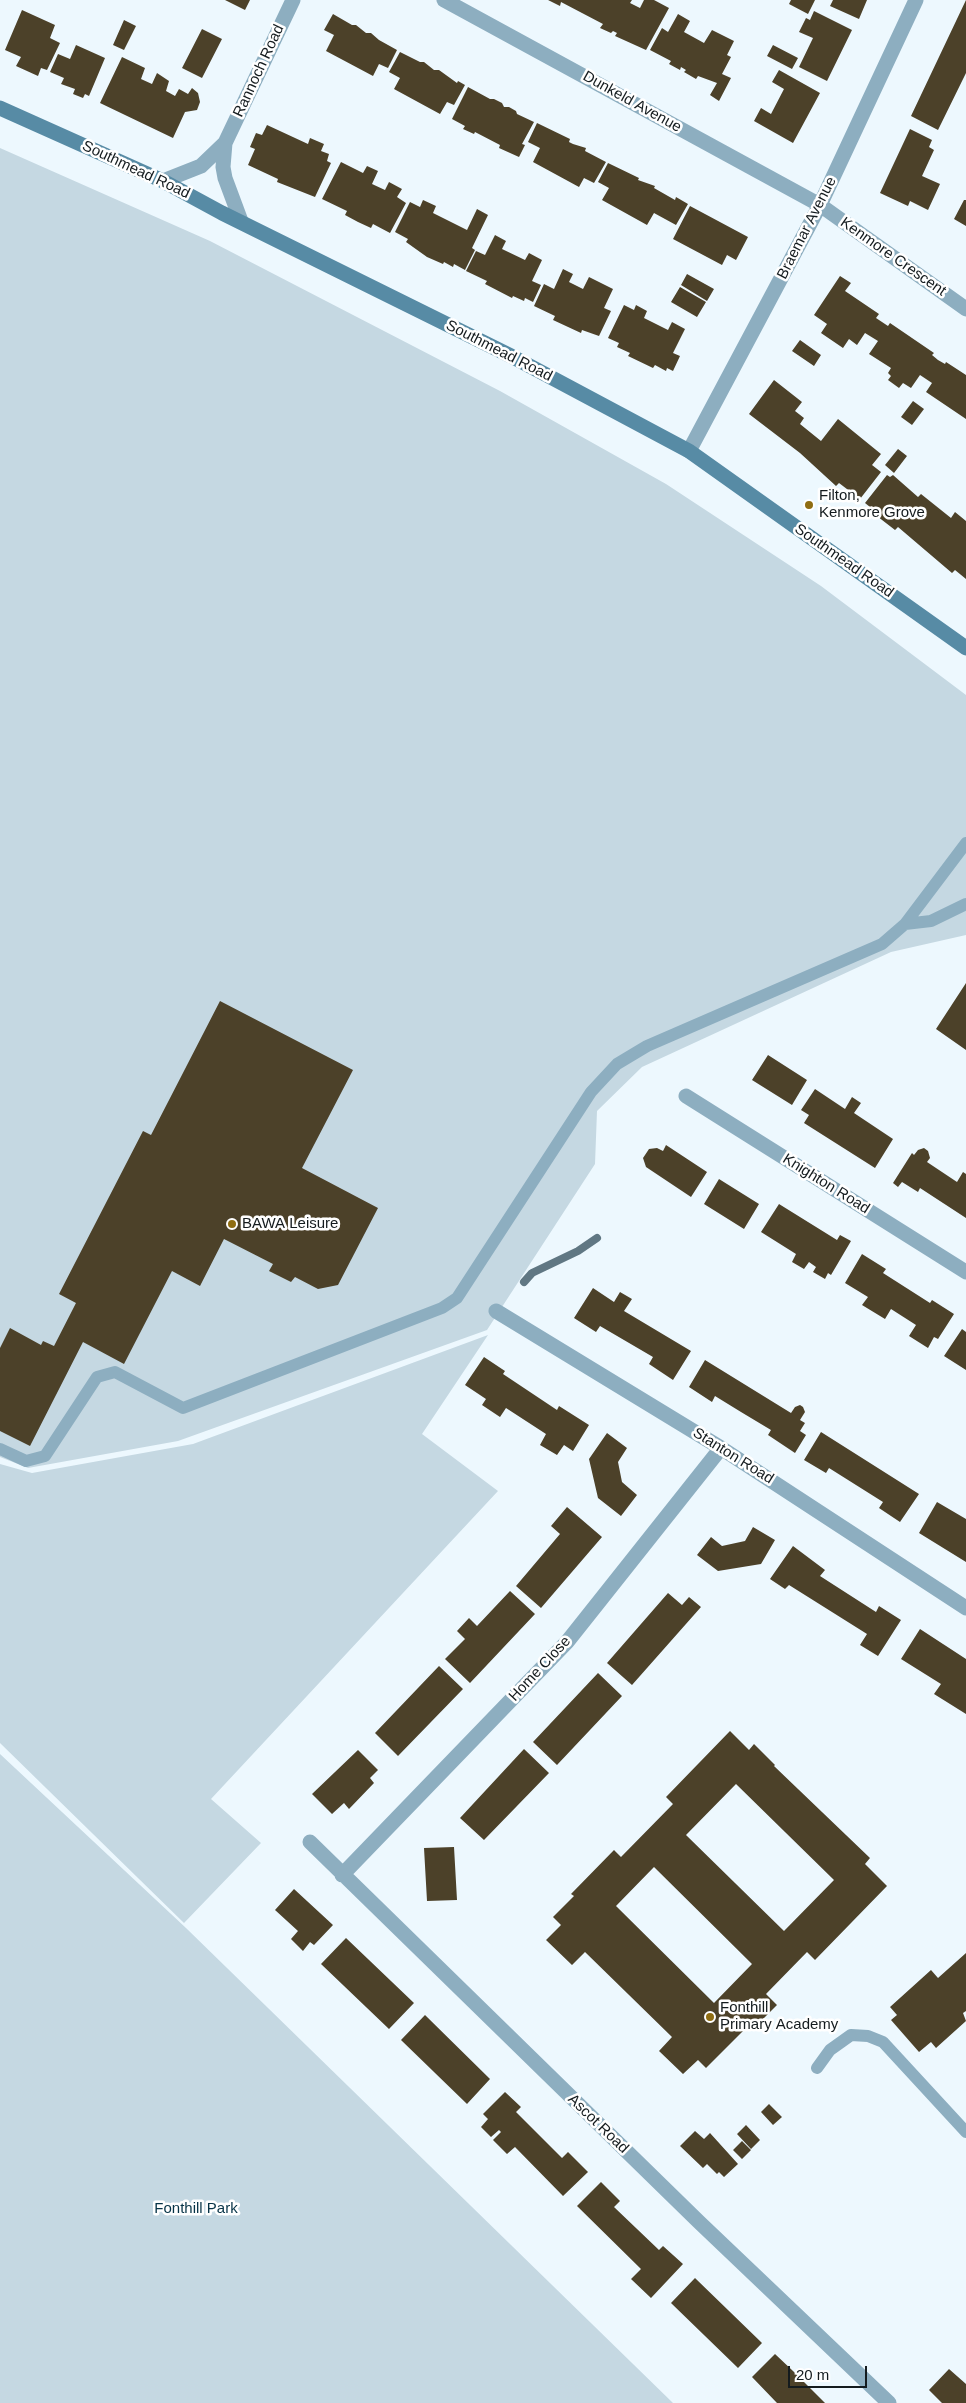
<!DOCTYPE html>
<style>
body{margin:0}
#map{position:relative;width:966px;height:2403px;overflow:hidden;background:#edf8fe;font-family:Arial,sans-serif}
canvas{display:block}
.scale{position:absolute;left:788px;top:2366px;width:79px;height:22px;box-sizing:border-box;border:2px solid #141b1e;border-top:0;padding-left:6px;font-size:15px;line-height:18px;white-space:nowrap;color:#141b1e;-webkit-text-stroke:4px #fff;paint-order:stroke}
</style>
<div id="map">
<canvas width="966" height="2403"></canvas>
<div class="scale">20 m</div>
</div>
<script>
const context = document.querySelector('canvas').getContext('2d');
context.lineJoin = 'round';
function fill(path, color) {
  context.fillStyle = color;
  context.fill(path, 'evenodd');
}
function toPath(rows) {
  const path = new Path2D();
  for (const r of rows) {
    path.moveTo(r[0], r[1]);
    for (let i = 2; i < r.length; i += 2) path.lineTo(r[i], r[i + 1]);
  }
  return path;
}
function stroke(path, color, width, dash) {
  context.strokeStyle = color;
  context.lineWidth = width;
  context.lineCap = dash ? 'butt' : 'round';
  context.setLineDash(dash || []);
  context.stroke(path);
}
function label(font, color, halo, rows, align = 'center') {
  context.font = font + ' Arial,sans-serif';
  context.lineWidth = 5;
  context.setLineDash([]);
  context.textBaseline = 'middle';
  context.strokeStyle = halo;
  context.fillStyle = color;
  for (const [text, x, y, turn = 0] of rows) {
    context.save();
    context.translate(x, y);
    context.rotate((+turn || 0) * Math.PI / 180);
    context.textAlign = isNaN(turn) ? turn : align;
    if (halo) context.strokeText(text, 0, 0);
    context.fillText(text, 0, 0);
    context.restore();
  }
}
const green = toPath([
 [0,148,210,241,500,391,666,484,821,586,966,695,966,935,891,952,642,1067,597,1111,595,1164,487,1330,178,1441,28,1468,0,1457],
 [488,1335,422,1434,498,1491,211,1799,261,1843,184,1923,0,1743,0,1464,32,1473,193,1444],
 [0,1754,186,1928,673,2403,0,2403]
]);
const stream = toPath([
 [524,1282,532,1273,578,1251,597,1238]
]);
const building = toPath([
 [225,0,250,0,245,10],
 [548,0,632,0,630,3,640,8,644,0,654,0,669,8,646,50,615,36,617,33,613,31,611,33,600,28,603,24,561,2,560,6],
 [791,0,815,0,808,14,789,4],
 [833,0,867,0,859,19,830,6],
 [966,0,966,73,938,130,911,116],
 [22,10,55,25,50,38,60,43,47,70,41,68,38,76,16,66,21,57,5,50],
 [814,11,852,30,827,81,799,67,813,38,799,32,806,18,810,20],
 [333,14,352,25,356,25,366,33,371,33,379,40,397,50,388,68,379,64,373,76,326,51,334,35,324,30],
 [678,14,690,21,684,32,704,43,712,30,734,41,727,55,731,57,722,74,731,78,719,101,710,95,717,83,698,76,696,79,684,72,686,70,681,67,680,70,669,64,671,61,650,50,662,28,668,32],
 [124,20,136,26,124,50,113,45],
 [202,29,222,39,202,78,182,68],
 [76,45,105,58,89,96,85,94,83,98,73,94,75,89,61,84,64,78,50,72,58,54,70,59],
 [773,45,798,58,792,69,767,56],
 [400,52,420,62,424,62,434,70,439,70,457,83,458,81,465,85,454,105,447,102,440,114,394,89,400,78,389,72],
 [122,57,145,68,141,79,152,84,157,73,169,81,166,91,175,96,179,89,188,94,192,88,198,93,200,102,197,110,185,112,173,138,100,103],
 [779,70,820,93,793,143,754,121,761,108,771,114,784,89,772,82],
 [468,87,490,99,494,99,502,103,504,107,509,107,516,111,517,114,534,122,522,144,525,145,519,157,499,148,500,145,475,132,474,134,463,129,465,126,452,119],
 [537,123,570,139,569,142,573,144,586,148,585,151,606,162,594,183,584,178,579,187,533,162,540,148,528,142],
 [267,125,308,144,310,138,324,144,321,151,329,154,327,161,331,163,315,197,277,182,278,179,248,165,255,149,250,147,256,133,262,135],
 [910,129,932,140,929,147,934,150,922,176,940,184,928,210,910,201,908,206,880,193],
 [341,162,363,173,367,166,378,171,372,184,385,190,389,182,402,189,397,197,406,203,390,233,373,224,371,228,358,222,345,215,347,211,322,199],
 [608,163,639,178,638,180,655,186,654,188,675,200,676,197,688,204,676,225,654,213,647,225,602,200,609,188,598,182],
 [423,200,436,206,433,213,467,230,477,209,488,215,472,248,475,250,465,270,454,264,453,267,444,262,443,264,427,257,406,242,408,239,395,232,410,202,420,207],
 [964,200,966,200,966,226,954,219],
 [690,206,748,237,736,260,727,255,722,265,673,239],
 [495,235,506,241,502,249,525,260,529,253,542,260,532,281,541,285,533,302,525,298,524,301,513,296,512,298,485,284,487,281,466,271,476,251,485,255],
 [563,269,573,274,569,282,583,289,589,277,613,289,604,308,611,311,599,336,582,330,581,333,553,320,555,316,534,306,544,284,554,289],
 [687,274,714,289,707,301,681,285],
 [840,276,851,283,845,291,879,314,876,318,888,326,890,323,934,353,932,355,938,360,945,364,946,362,966,375,966,419,926,392,932,383,920,375,911,388,903,383,899,388,888,380,891,376,888,373,891,368,869,354,878,341,865,333,857,345,849,339,843,348,821,333,827,324,814,315],
 [680,287,706,302,697,317,671,302],
 [624,305,634,310,636,305,647,311,644,318,668,330,672,322,685,329,673,353,680,356,673,371,667,368,666,371,655,365,653,368,628,356,630,353,617,347,619,343,608,338],
 [800,340,821,355,814,366,792,351],
 [774,380,802,402,795,411,804,418,800,424,821,441,838,419,881,454,872,465,881,472,860,499,839,483,836,486,800,453,749,414],
 [913,401,924,409,912,425,901,417],
 [898,449,907,456,894,473,885,465],
 [887,475,890,477,893,475,918,497,921,494,951,518,955,512,966,521,966,579,955,570,952,573,898,527,895,530,873,513,875,511,865,503],
 [966,983,966,1050,936,1029],
 [220,1001,353,1070,302,1168,378,1208,338,1285,318,1289,295,1277,291,1282,269,1271,273,1264,224,1239,200,1286,172,1271,124,1364,83,1342,30,1446,0,1431,0,1348,10,1328,41,1345,43,1341,54,1346,76,1303,59,1294,143,1131,151,1135],
 [768,1055,807,1080,792,1105,752,1080],
 [815,1089,845,1109,852,1097,861,1103,854,1113,893,1139,875,1168,804,1123,809,1115,801,1110],
 [666,1145,707,1172,691,1197,646,1167,643,1158,649,1149,657,1148,663,1151],
 [924,1148,928,1151,930,1158,927,1162,957,1182,963,1172,966,1174,966,1218,920,1188,918,1192,902,1182,898,1187,893,1183,912,1153,914,1155,918,1150],
 [719,1179,759,1204,744,1229,704,1204],
 [779,1204,837,1240,840,1235,851,1241,831,1275,828,1273,825,1279,813,1272,816,1267,809,1262,804,1269,792,1262,796,1254,761,1232],
 [862,1254,886,1269,883,1273,930,1303,932,1300,954,1314,938,1339,934,1337,928,1348,909,1336,916,1325,891,1309,885,1319,862,1305,868,1297,845,1283],
 [593,1288,614,1302,620,1292,632,1299,624,1311,691,1351,673,1380,649,1364,653,1357,600,1326,596,1332,574,1318],
 [962,1329,966,1332,966,1370,944,1356],
 [484,1357,505,1371,503,1374,557,1410,559,1406,589,1425,573,1451,564,1445,557,1455,540,1445,546,1434,506,1408,500,1417,482,1405,486,1399,465,1385],
 [705,1360,791,1413,795,1407,800,1405,803,1407,805,1412,800,1420,805,1423,800,1431,806,1435,795,1453,768,1435,771,1430,741,1412,715,1396,712,1402,689,1387],
 [821,1432,919,1494,900,1522,879,1508,883,1502,829,1468,826,1473,804,1460],
 [607,1433,627,1448,618,1462,622,1482,637,1495,621,1516,598,1498,589,1459],
 [937,1502,966,1519,966,1562,919,1533],
 [567,1507,602,1537,541,1608,516,1586,560,1534,551,1526],
 [753,1527,775,1540,761,1564,718,1571,697,1555,711,1537,722,1546,745,1541],
 [793,1546,825,1570,820,1576,876,1612,879,1606,901,1620,878,1656,860,1645,867,1634,789,1585,785,1589,770,1579],
 [510,1591,535,1614,470,1683,445,1659,465,1639,457,1631,469,1618,477,1626],
 [668,1593,682,1605,689,1597,701,1607,632,1685,607,1663],
 [920,1629,966,1659,966,1714,934,1694,941,1684,901,1659],
 [439,1666,463,1689,398,1756,375,1733],
 [598,1673,622,1696,557,1765,533,1742],
 [730,1731,749,1750,754,1744,775,1765,774,1766,870,1858,865,1864,887,1886,815,1960,807,1952,766,1994,777,2005,756,2026,752,2022,706,2068,698,2060,683,2074,659,2051,672,2037,585,1952,572,1965,546,1940,561,1925,553,1917,574,1896,571,1894,614,1850,621,1857,673,1804,666,1797],
 [736,1784,834,1880,784,1931,686,1835],
 [654,1867,752,1964,714,2003,616,1906],
 [524,1749,549,1773,484,1840,460,1818],
 [358,1750,378,1770,370,1778,374,1783,349,1809,344,1803,332,1814,312,1794],
 [454,1847,457,1900,427,1901,424,1848],
 [294,1889,333,1925,314,1945,310,1942,303,1951,291,1939,298,1931,275,1910],
 [346,1938,414,2003,389,2029,321,1964],
 [966,1953,966,2011,963,2013,966,2021,936,2048,931,2042,919,2052,891,2020,897,2015,890,2007,931,1970,938,1978],
 [425,2015,490,2079,467,2104,401,2040],
 [505,2092,521,2107,516,2112,562,2158,568,2152,588,2172,563,2196,515,2147,507,2154,493,2140,501,2132,499,2130,491,2137,481,2127,488,2119,483,2114],
 [769,2104,782,2117,773,2125,761,2112],
 [746,2125,760,2140,751,2149,737,2134],
 [695,2131,704,2139,710,2133,738,2164,724,2177,719,2172,717,2174,707,2164,703,2168,680,2146],
 [742,2141,751,2150,742,2159,733,2150],
 [601,2182,620,2201,614,2207,659,2250,663,2246,683,2264,651,2298,631,2279,641,2269,577,2206],
 [695,2278,762,2343,738,2368,671,2303],
 [775,2354,793,2371,825,2403,777,2403,752,2377],
 [949,2369,966,2384,966,2403,942,2403,929,2390]
]);
const service = toPath([
 [905,924,931,921,966,904],
 [0,1449,26,1461,45,1456,97,1377,115,1372,183,1408,442,1308,457,1298,591,1092,617,1064,647,1046,882,944,905,924,966,843],
 [817,2068,830,2050,851,2035,868,2036,883,2042,966,2132]
]);
const minor = toPath([
 [444,0,820,205,966,309],
 [225,143,223,167,225,178,241,221],
 [163,181,201,166,225,143,293,0],
 [689,451,820,205,916,0],
 [686,1096,966,1272],
 [496,1311,721,1448,966,1608],
 [310,1842,699,2222,889,2403],
 [342,1875,567,1642,721,1448]
]);
const secondary = toPath([
 [0,108,163,181,222,213,511,356,689,451,966,648]
]);
const markers = [
 [809,505,5,"#8f6d12"],
 [232,1224,5,"#8f6d12"],
 [710,2017,5,"#8f6d12"]
];
const streetNames = [
 ["Rannoch Road",259,71,-65],
 ["Dunkeld Avenue",632,102,29],
 ["Southmead Road",136,170,25],
 ["Braemar Avenue",807,228,-63],
 ["Kenmore Crescent",893,257,35],
 ["Southmead Road",499,351,27],
 ["Southmead Road",844,561,35],
 ["Knighton Road",826,1184,32],
 ["Stanton Road",733,1456,32],
 ["Home Close",540,1669,-47],
 ["Ascot Road",598,2124,44]
];
const poiNames = [
 ["Filton,",819,496],
 ["Kenmore Grove",819,513],
 ["BAWA Leisure",242,1224],
 ["Fonthill",720,2008],
 ["Primary Academy",720,2025]
];
const parkNames = [
 ["Fonthill Park",196,2209]
];
fill(green, '#c5d8e2');
stroke(stream, '#607783', 8);
fill(building, '#4c4129');
stroke(service, '#8daec0', 12);
stroke(minor, '#8daec0', 15);
stroke(secondary, '#578ba5', 15);
for (const [x, y, r, color] of markers) {
  const dot = new Path2D();
  dot.arc(x, y, r, 0, 2 * Math.PI);
  context.fillStyle = color;
  context.fill(dot);
  stroke(dot, '#fff', 2);
}
label('15px', '#141b1e', '#fff', streetNames);
label('15px', '#141b1e', '#fff', poiNames, 'left');
label('15px', '#063346', '#fff', parkNames);
</script>
